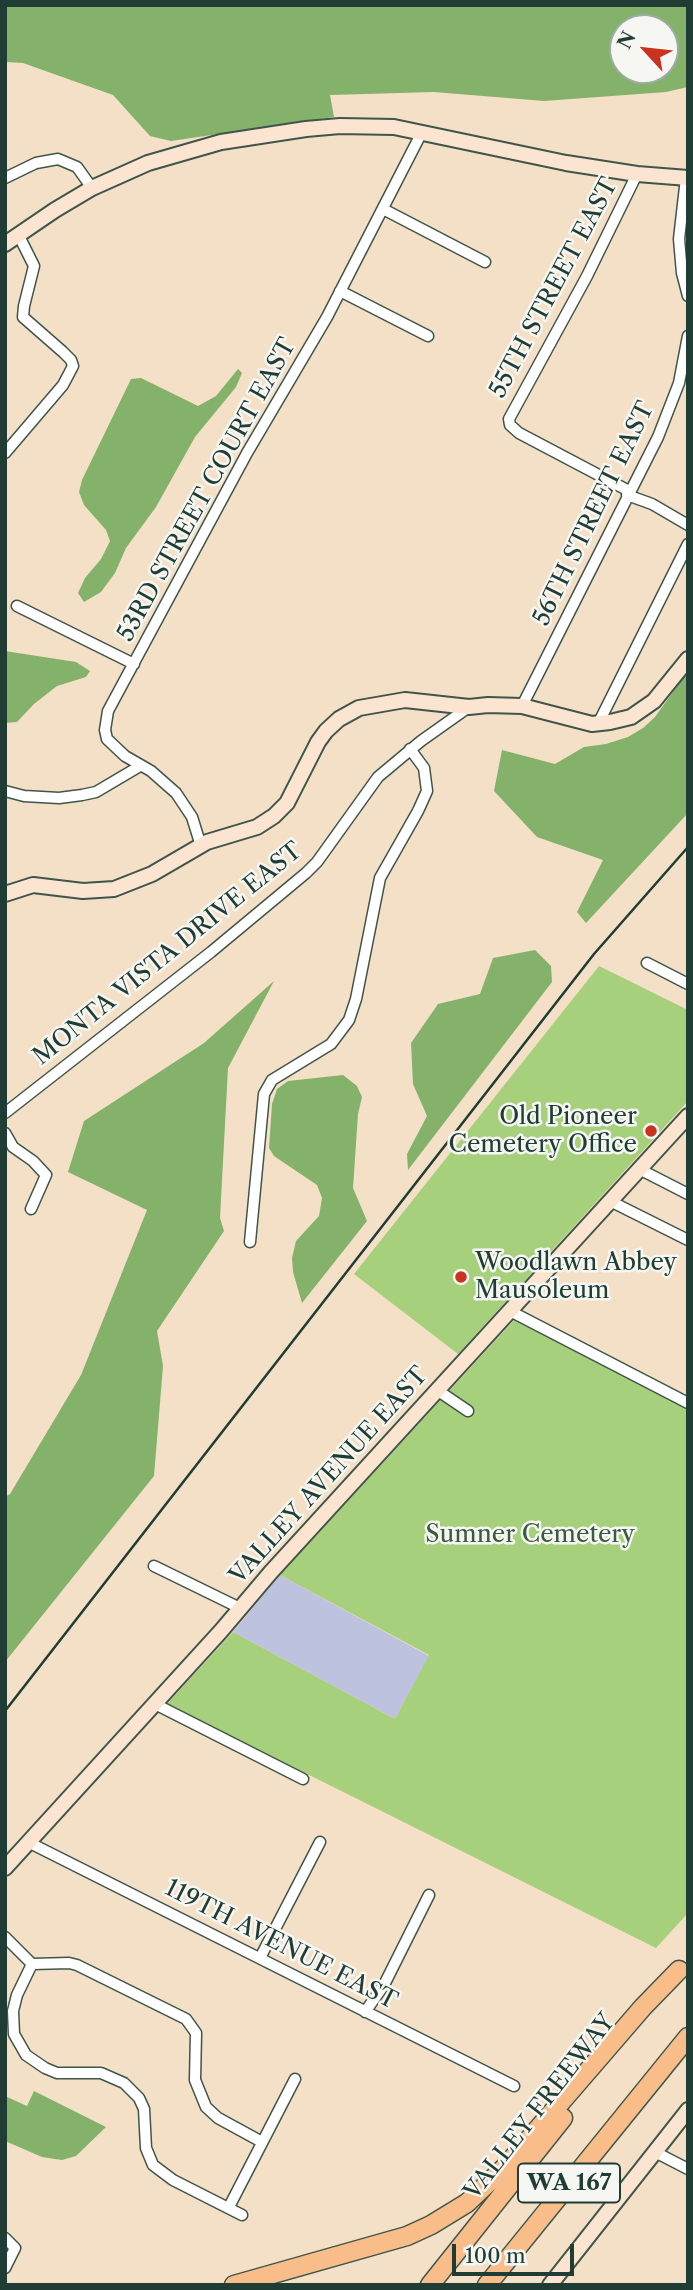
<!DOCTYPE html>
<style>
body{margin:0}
#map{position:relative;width:693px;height:2290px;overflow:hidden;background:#f3e0c6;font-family:"Libre Caslon Text",serif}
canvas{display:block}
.frame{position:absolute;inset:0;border:7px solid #1f3d34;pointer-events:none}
.north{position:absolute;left:609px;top:14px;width:70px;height:70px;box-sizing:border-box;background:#f6f6f2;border:2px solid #a0aca6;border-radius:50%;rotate:297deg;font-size:19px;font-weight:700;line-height:28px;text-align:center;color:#1f3d34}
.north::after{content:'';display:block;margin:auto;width:24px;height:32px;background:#c8321e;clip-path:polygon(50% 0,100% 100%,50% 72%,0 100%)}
.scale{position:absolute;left:452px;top:2244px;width:122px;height:32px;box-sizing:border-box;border:4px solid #1f3d34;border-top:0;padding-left:9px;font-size:21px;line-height:24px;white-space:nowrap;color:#1f3d34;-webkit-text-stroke:5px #f6f6f2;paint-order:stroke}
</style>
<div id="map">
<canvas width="693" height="2290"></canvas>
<div class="frame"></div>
<div class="north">N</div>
<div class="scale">100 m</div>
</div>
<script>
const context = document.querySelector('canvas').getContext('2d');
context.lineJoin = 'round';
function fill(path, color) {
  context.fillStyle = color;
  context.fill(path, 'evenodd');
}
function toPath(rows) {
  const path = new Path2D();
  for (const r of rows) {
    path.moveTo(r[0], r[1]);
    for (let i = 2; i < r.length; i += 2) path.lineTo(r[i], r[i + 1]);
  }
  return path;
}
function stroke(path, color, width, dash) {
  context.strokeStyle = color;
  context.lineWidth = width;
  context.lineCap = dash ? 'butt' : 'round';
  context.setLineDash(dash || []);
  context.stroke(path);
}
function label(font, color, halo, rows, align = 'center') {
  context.font = font + ' "Libre Caslon Text",serif';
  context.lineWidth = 5;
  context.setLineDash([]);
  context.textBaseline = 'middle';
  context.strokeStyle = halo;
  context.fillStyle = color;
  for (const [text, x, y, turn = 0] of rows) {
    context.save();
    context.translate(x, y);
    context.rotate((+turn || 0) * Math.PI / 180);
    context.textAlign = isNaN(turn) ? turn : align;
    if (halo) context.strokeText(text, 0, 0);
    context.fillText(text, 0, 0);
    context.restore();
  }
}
const industrial = toPath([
 [280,1575,429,1656,395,1719,233,1632]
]);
const green = toPath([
 [599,966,688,1010,688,1101,458,1354,354,1274],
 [517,1317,688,1403,688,1913,656,1948,167,1704,233,1632,395,1719,429,1655,280,1575]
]);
const forest = toPath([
 [5,5,688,5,688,87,666,92,544,101,434,92,330,95,334,117,171,141,150,136,113,95,23,63,5,62],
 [665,28,665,70,623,70,623,28],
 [238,369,242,373,236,387,195,437,156,507,126,548,115,573,101,592,84,602,78,593,85,578,101,559,110,541,106,530,84,505,79,492,82,480,131,379,141,378,198,406,216,396],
 [5,651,76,662,90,671,86,677,57,686,34,704,17,722,5,723],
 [688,671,688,813,586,923,577,912,603,860,537,837,494,791,502,750,555,764,584,747,606,744,628,737,643,728,655,717],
 [535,950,551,966,552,982,408,1170,407,1154,427,1116,413,1084,411,1043,438,1004,480,994,493,958],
 [274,981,228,1068,220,1218,224,1231,157,1331,163,1366,154,1476,5,1662,5,1497,10,1494,81,1375,147,1210,68,1172,84,1121,204,1043],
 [343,1075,357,1086,362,1097,358,1114,353,1188,367,1221,302,1303,293,1272,292,1258,296,1241,319,1216,322,1198,317,1185,274,1156,269,1148,272,1104,277,1089,288,1081],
 [34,2091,106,2127,76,2156,62,2160,42,2157,5,2141,5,2096,27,2106]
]);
const street = toPath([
 [5,178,36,163,58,159,77,167,92,188],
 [686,178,679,239,682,273,688,296],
 [383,209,485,262],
 [340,291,428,336],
 [5,453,63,385,73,366,71,360,63,352,23,317,24,306,34,266,18,234],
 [629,491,519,433,510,425,509,419,587,276,637,174],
 [627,495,652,504,688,525],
 [17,606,134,664],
 [522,706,658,437,679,383,688,336],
 [598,724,688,544],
 [5,791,24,796,59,798,82,795,96,792,140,766],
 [201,846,192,817,176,793,151,771,125,756,107,739,105,730,108,711,247,453,327,317,422,132],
 [647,963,688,984],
 [5,1113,211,952,306,873,317,862,378,777,421,741,469,707],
 [5,1133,13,1147,33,1161,46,1175,31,1209],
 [643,1165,645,1172,688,1194],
 [610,1201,688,1240],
 [250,1242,264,1094,272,1080,331,1044,349,1020,356,999,380,878,418,811,427,791,424,768,410,749],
 [510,1311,688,1403],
 [437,1390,468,1411],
 [154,1566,240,1608],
 [155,1704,303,1779],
 [28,1842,514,2086],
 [5,1937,32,1964,69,1963,77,1965,186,2019,196,2033,195,2080,206,2107,218,2118,262,2142],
 [260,1958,320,1842],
 [32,1964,17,1995,13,2011,14,2034,26,2055,45,2068,57,2073,101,2073,124,2083,139,2098,144,2109,146,2148,153,2165,173,2180,242,2215],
 [365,2012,384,1985,429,1895],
 [655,2152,688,2169],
 [229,2207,295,2079],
 [5,2238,15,2248,5,2268]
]);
const secondary = toPath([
 [5,244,55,210,92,188,148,163,221,142,306,129,340,126,394,127,566,163,637,174,688,178],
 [5,894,33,885,83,891,114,889,152,874,207,842,257,827,274,816,287,803,318,742,326,731,339,719,359,708,405,700,469,707,488,705,522,706,592,724,610,722,631,717,654,701,688,659],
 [5,1868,221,1631,271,1572,688,1116],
 [550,2285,688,2110]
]);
const highway = toPath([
 [234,2285,407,2236,431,2225,467,2203,505,2167,643,2007,679,1970],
 [430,2285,563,2118],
 [487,2285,688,2037]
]);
const rail = toPath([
 [5,1711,594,954,688,847]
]);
const markers = [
 [651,1131,7,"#c8321e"],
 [461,1277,7,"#c8321e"]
];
const shields = [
 [569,2183,102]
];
const shieldNames = [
 ["WA 167",569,2183]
];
const streetNames = [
 ["55TH STREET EAST",554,288,-62],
 ["53RD STREET COURT EAST",207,490,-61],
 ["56TH STREET EAST",594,514,-64],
 ["MONTA VISTA DRIVE EAST",168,954,-39],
 ["VALLEY AVENUE EAST",329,1476,-48],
 ["119TH AVENUE EAST",281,1945,27],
 ["VALLEY FREEWAY",540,2107,-52]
];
const poiNames = [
 ["Old Pioneer",637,1117],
 ["Cemetery Office",637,1145],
 ["Woodlawn Abbey",475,1263,"left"],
 ["Mausoleum",475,1291,"left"]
];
const parkNames = [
 ["Sumner Cemetery",530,1535]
];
fill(industrial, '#bdc3de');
fill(green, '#a6d07b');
fill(forest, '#84b26b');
stroke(street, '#3f554a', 13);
stroke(secondary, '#3f554a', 18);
stroke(highway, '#3f554a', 21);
stroke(street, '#fff', 10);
stroke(secondary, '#fce5d0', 14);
stroke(highway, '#f8bd89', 18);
stroke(rail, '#1f3d34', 2.5);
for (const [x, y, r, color] of markers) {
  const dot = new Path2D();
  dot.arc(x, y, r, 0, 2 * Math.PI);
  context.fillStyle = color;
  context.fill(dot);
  stroke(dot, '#f6f6f2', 2.5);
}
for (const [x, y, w] of shields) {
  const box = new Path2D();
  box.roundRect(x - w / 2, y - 19.5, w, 39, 5);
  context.fillStyle = '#f6f6f2';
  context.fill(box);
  stroke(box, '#1f3d34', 2);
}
label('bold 23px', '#1f3d34', null, shieldNames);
label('24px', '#1f3d34', '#f6f6f2', streetNames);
label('24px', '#1f3d34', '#f6f6f2', poiNames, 'right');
label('24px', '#3a5a42', '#f6f6f2', parkNames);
</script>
